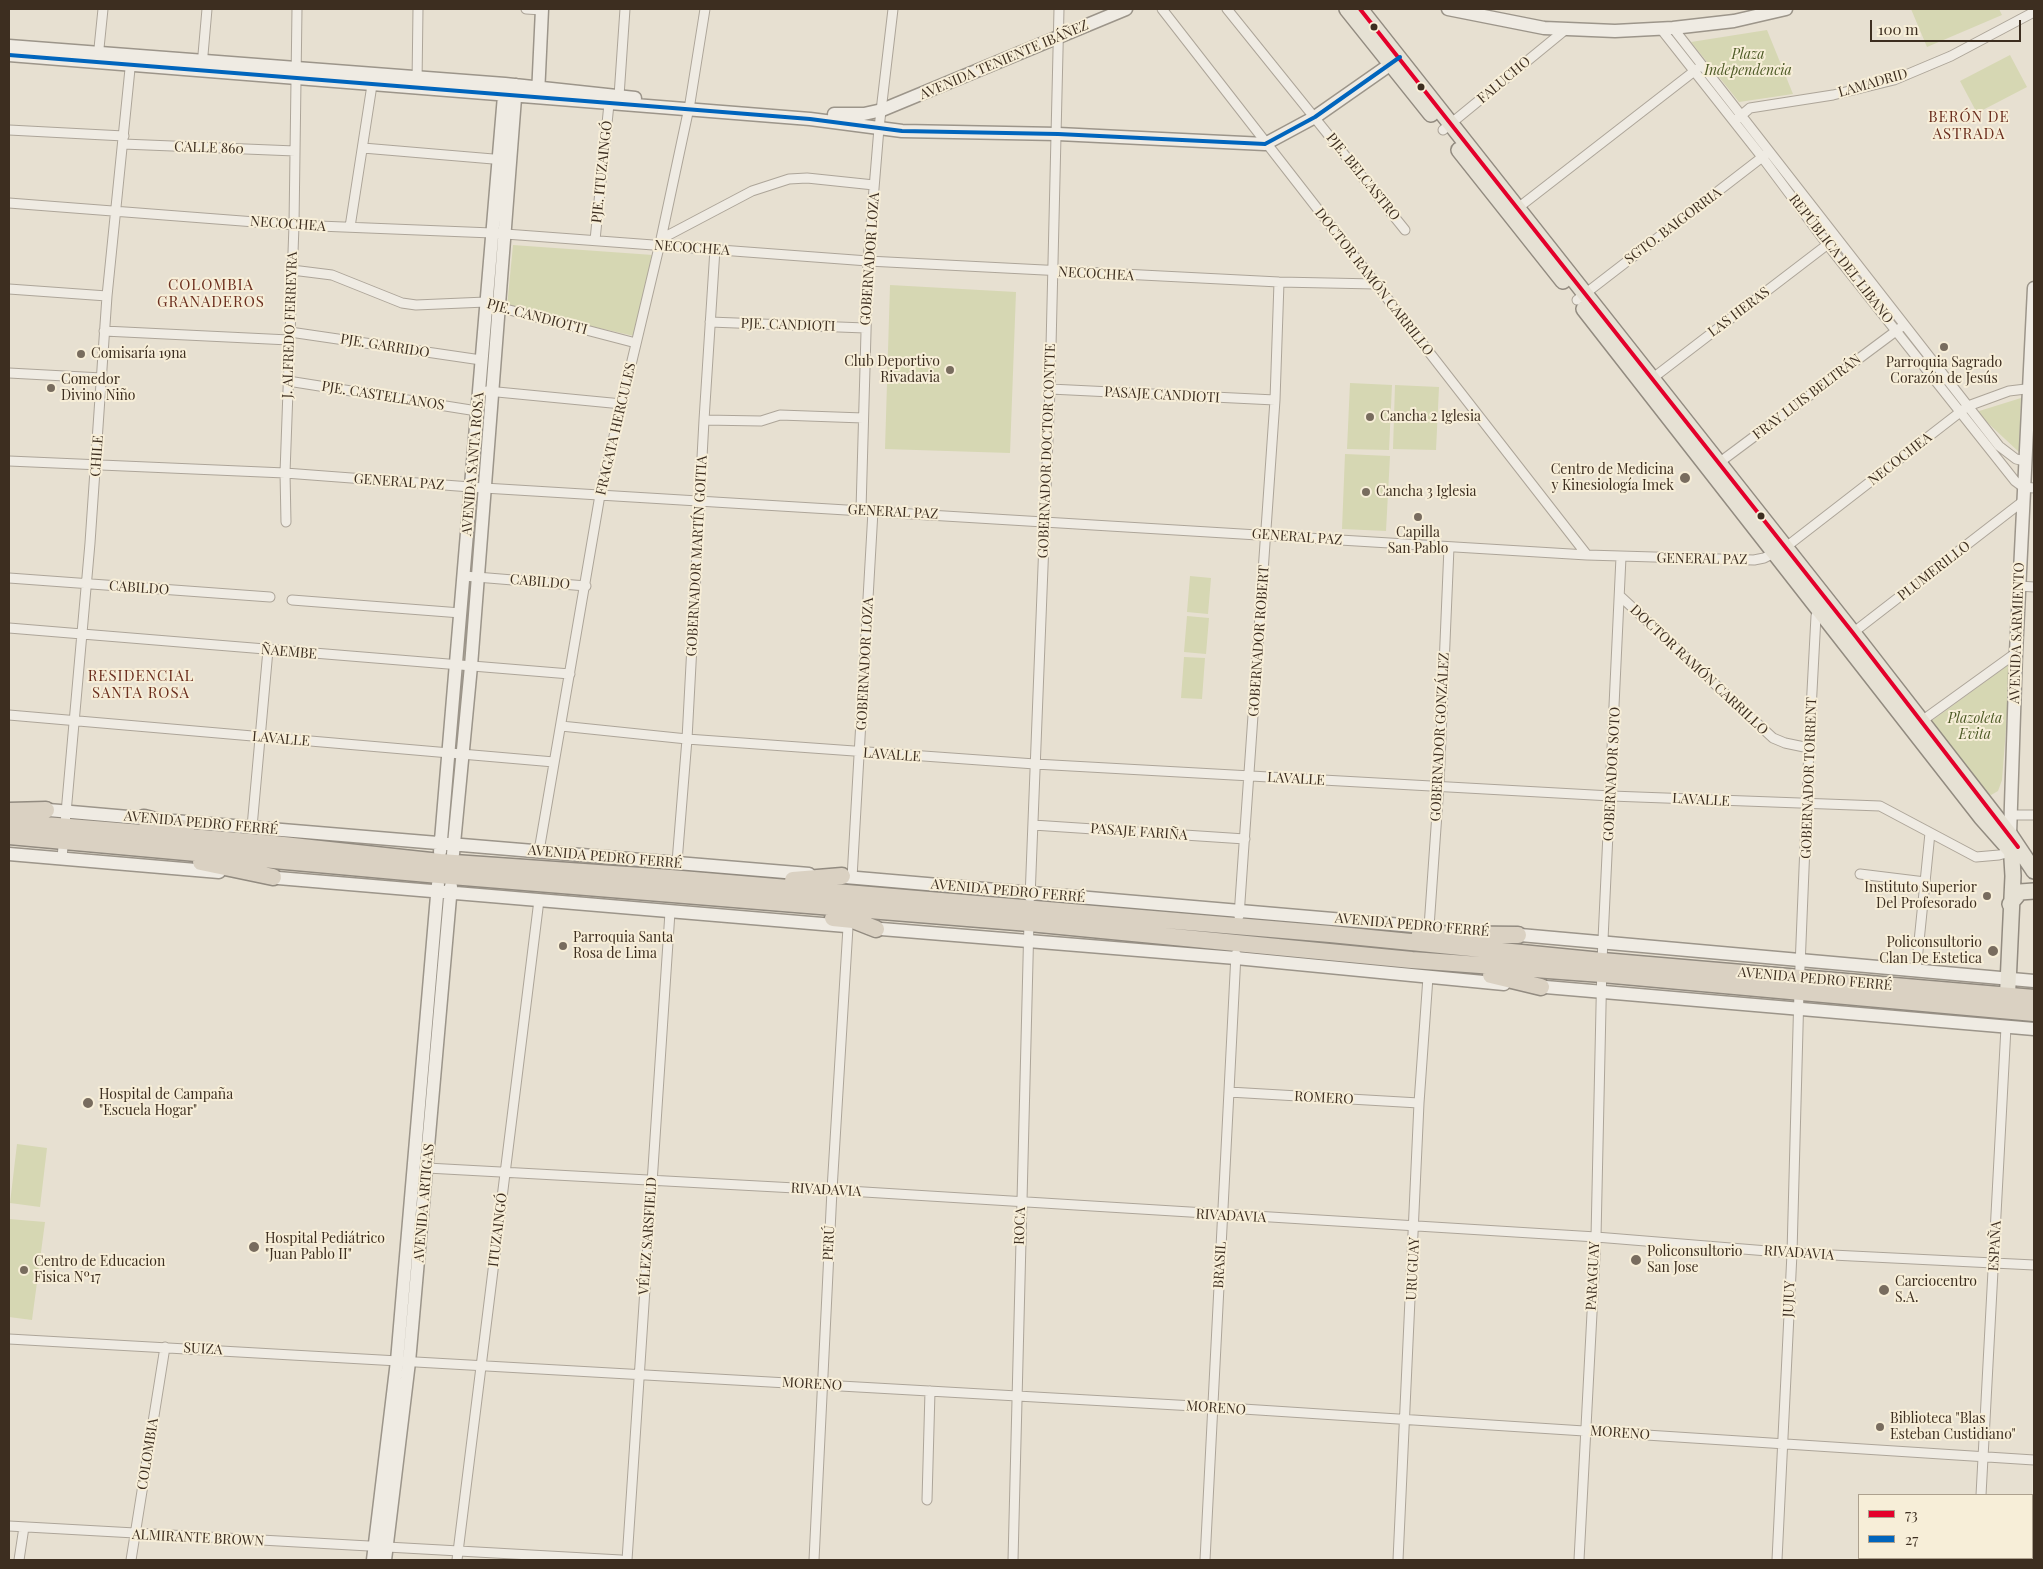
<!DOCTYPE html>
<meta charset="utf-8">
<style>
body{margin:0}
#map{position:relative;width:2043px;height:1569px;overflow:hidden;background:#e7e0d1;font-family:"Playfair Display",serif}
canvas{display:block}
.frame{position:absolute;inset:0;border:10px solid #3d2e20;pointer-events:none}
.legend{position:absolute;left:1858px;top:1494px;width:175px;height:65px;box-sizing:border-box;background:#f7eed8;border:1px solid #ada18e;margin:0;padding:6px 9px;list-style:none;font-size:15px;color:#3d2e20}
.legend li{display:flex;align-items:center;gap:10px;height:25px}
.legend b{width:25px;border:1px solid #ada18e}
.scale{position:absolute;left:1870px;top:20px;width:151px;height:22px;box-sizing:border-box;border:2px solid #3d2e20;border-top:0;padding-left:6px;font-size:15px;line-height:18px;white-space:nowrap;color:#3d2e20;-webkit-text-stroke:4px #f7eed8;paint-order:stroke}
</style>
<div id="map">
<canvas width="2043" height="1569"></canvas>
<div class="frame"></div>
<ul class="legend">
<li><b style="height:6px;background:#e4002b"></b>73</li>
<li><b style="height:6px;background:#0065bd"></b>27</li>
</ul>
<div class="scale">100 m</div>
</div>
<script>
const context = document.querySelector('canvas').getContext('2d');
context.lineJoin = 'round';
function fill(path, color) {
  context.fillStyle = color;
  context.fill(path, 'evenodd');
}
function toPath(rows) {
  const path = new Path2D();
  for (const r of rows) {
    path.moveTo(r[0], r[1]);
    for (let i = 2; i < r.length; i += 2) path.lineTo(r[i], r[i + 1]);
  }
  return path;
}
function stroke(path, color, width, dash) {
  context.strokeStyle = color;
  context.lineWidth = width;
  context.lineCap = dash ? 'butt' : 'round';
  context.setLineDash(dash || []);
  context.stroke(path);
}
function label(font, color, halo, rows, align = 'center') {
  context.font = font + ' "Playfair Display",serif';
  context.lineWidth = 4;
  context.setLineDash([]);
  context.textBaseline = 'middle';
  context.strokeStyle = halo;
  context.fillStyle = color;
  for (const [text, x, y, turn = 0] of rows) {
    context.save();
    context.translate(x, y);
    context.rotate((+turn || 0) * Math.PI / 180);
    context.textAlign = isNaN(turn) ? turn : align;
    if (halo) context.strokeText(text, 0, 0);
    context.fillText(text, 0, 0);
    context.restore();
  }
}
const green = toPath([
 [1911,9,1999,9,2002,15,1927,47],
 [1767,30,1793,94,1739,102,1691,42],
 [2010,55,2027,87,1977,113,1960,81],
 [513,245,653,255,634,336,507,307],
 [890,285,1016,292,1010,453,885,449],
 [1350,383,1392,385,1389,450,1347,449],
 [1395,385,1439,387,1436,450,1393,449],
 [2021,398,2019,452,1976,412],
 [1345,454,1390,456,1386,531,1342,529],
 [1190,576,1211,578,1208,614,1187,612],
 [1187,616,1209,618,1206,654,1184,652],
 [1184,657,1205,658,1202,699,1181,698],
 [2011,663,2002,780,1998,791,1991,795,1987,794,1930,722],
 [17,1144,47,1148,40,1207,10,1203],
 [9,1219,45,1222,32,1320,9,1317]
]);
const street = toPath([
 [526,9,542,10],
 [1162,9,1587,555],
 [1227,9,1405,230],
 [1673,28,1999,446,2016,459,2025,461],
 [1661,29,1762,157,1827,244,2015,481,2023,487,2034,488],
 [98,58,103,9],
 [202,66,207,9],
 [417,83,418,9],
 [619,96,625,9],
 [1737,119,1750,108,1833,95,1894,80,1951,56,2034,12],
 [9,130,124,136],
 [1443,130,1565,30],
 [123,144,295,151],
 [363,148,505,160],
 [9,203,294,225,492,233,868,261,1279,282,1376,284],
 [1514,211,1697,69],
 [350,227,372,85],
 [661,239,752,191,789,179,807,178,874,185],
 [595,240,609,104],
 [292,270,332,275,402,303,416,305,486,302,498,307,636,343],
 [9,289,107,296],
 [1577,300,1765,155],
 [710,322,865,328],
 [104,331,289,340],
 [290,332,481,360],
 [9,373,102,378],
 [288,381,477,411],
 [1649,381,1832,241],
 [1050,389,1275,400],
 [487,391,622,404],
 [704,420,761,421,780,415,863,418],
 [9,461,285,473,484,488,1587,555,1754,560,1764,558,1786,547,1968,406,2009,391,2034,388],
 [1716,465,1900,328],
 [861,510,868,261,879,128,893,9],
 [286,522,285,473,294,225,297,9],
 [464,576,586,586],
 [9,578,270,597],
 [2019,586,2034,587],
 [1620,596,1773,738,1785,743,1809,748],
 [292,600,461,613],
 [9,628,570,674],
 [1850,635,2022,502],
 [9,715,554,762],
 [1919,723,2016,653],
 [561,726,687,739,1035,764,1611,796,1880,806,1976,857,1999,855,2014,851],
 [2010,815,2034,815],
 [1033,825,1245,839],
 [252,827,268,650],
 [539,851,600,495,661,239,690,103,705,9],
 [62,858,90,543,107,296,131,59],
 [677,862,687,739,704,420,715,249],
 [1860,874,1925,882],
 [852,878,873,511],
 [1030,898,1050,389,1059,9],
 [1239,916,1275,400,1279,282],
 [1429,927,1439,785,1449,547],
 [1916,971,1930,833],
 [1229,1092,1419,1103],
 [427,1168,832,1190,1596,1237,1792,1253,2034,1265],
 [9,1339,1212,1407,2034,1460],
 [1981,1495,2006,1027],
 [927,1500,930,1391],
 [9,1526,621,1560],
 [19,1560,24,1527],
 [131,1560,165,1347],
 [457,1560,539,900],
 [627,1560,670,912],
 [814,1560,832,1190,848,927],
 [1013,1560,1029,921],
 [1205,1560,1236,954],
 [1398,1560,1419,1103,1428,977],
 [1579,1560,1596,1237,1602,961,1621,557],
 [1777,1560,1792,1253,1799,991,1809,748,1816,616,1821,608],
 [1978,1560,1978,1558]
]);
const secondary = toPath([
 [1448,9,1544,28,1615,31,1673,28,1734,21,1786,9],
 [9,46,505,84,635,98],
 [9,55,810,119,902,131,1058,134,1265,144,1315,117,1398,59],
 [538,95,542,9],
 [834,114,864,114,882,110,1126,9],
 [37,809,151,819],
 [174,821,809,874],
 [2010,835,2016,653,2034,288],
 [440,852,505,84],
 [9,854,219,872],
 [453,854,471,666,516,85],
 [834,876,1437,928],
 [266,877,846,926],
 [869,928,1236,958,1504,984],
 [1509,934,2034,981],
 [1534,986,2034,1029],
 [373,1560,397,1361,438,884],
 [385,1560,409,1362,451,886]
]);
const primary = toPath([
 [1347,9,1431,114],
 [1360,9,1853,633,2010,835,2034,871],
 [1459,150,1563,281],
 [1584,309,1981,817,2012,852],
 [2010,904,2020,892,2034,891],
 [2007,1006,2013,876,2011,842]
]);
const highway = toPath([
 [9,811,46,810],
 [144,818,186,829],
 [9,822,274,844,440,862,670,878,1330,934,1602,961,2034,998],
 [9,836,439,875,1029,923,1412,960,1602,974,2034,1013],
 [201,862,273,877],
 [793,880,842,876],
 [833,918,853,920,876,929],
 [1420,934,1518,935],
 [1491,975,1541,987]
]);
const bus1 = toPath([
 [1360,9,1853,633,2018,847]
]);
const bus2 = toPath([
 [9,55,810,119,902,131,1058,134,1265,144,1315,117,1400,57]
]);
const markers = [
 [1374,27,4.5,"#3d2e20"],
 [1421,87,4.5,"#3d2e20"],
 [1944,347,5,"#786c5e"],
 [81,354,5,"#786c5e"],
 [950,370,5,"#786c5e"],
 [51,388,5,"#786c5e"],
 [1370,417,5,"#786c5e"],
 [1685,478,6,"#786c5e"],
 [1366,492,5,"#786c5e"],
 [1761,516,4.5,"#3d2e20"],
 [1418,517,5,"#786c5e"],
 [1987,896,5,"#786c5e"],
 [563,946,5,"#786c5e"],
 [1993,951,6,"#786c5e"],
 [88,1103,6,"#786c5e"],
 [254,1247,6,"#786c5e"],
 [1636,1260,6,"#786c5e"],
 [24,1270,5,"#786c5e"],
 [1884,1290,6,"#786c5e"],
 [1880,1427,5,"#786c5e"]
];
const parkNames = [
 ["Plaza",1748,55],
 ["Independencia",1748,71],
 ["Plazoleta",1975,719],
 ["Evita",1975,735]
];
const streetNames = [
 ["AVENIDA TENIENTE IBÁÑEZ",1004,60,-23],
 ["FALUCHO",1504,80,-40],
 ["LAMADRID",1873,83,-16],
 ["CALLE 860",209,148,2],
 ["PJE. ITUZAINGÓ",602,172,-84],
 ["PJE. BELCASTRO",1363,177,51],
 ["NECOCHEA",288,224,4],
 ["SGTO. BAIGORRIA",1673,226,-37],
 ["NECOCHEA",692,248,4],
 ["GOBERNADOR LOZA",870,259,-86],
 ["REPÚBLICA DEL LIBANO",1841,259,52],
 ["NECOCHEA",1096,274,3],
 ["DOCTOR RAMÓN CARRILLO",1374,282,52],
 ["LAS HERAS",1739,312,-37],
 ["PJE. CANDIOTTI",537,317,15],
 ["J. ALFREDO FERREYRA",290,325,-88],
 ["PJE. CANDIOTI",788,325,2],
 ["PJE. GARRIDO",385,346,9],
 ["PASAJE CANDIOTI",1162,395,3],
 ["PJE. CASTELLANOS",383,396,9],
 ["FRAY LUIS BELTRÁN",1807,397,-37],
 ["FRAGATA HERCULES",616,429,-77],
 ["GOBERNADOR DOCTOR CONTTE",1047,451,-88],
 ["CHILE",97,456,-86],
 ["NECOCHEA",1900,459,-38],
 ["AVENIDA SANTA ROSA",473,464,-85],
 ["GENERAL PAZ",399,482,4],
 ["GENERAL PAZ",893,512,3],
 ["GENERAL PAZ",1297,537,4],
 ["GOBERNADOR MARTÍN GOITIA",697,556,-87],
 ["GENERAL PAZ",1702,559,1],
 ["PLUMERILLO",1934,571,-38],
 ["CABILDO",540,582,5],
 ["CABILDO",139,588,4],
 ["AVENIDA SARMIENTO",2017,633,-88],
 ["GOBERNADOR ROBERT",1259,641,-86],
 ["ÑAEMBE",289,652,5],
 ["GOBERNADOR LOZA",865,664,-87],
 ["DOCTOR RAMÓN CARRILLO",1699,670,43],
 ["GOBERNADOR GONZÁLEZ",1440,737,-87],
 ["LAVALLE",281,739,5],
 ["LAVALLE",892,755,4],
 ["GOBERNADOR SOTO",1612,774,-87],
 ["GOBERNADOR TORRENT",1809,778,-88],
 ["LAVALLE",1296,779,3],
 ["LAVALLE",1701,800,3],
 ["AVENIDA PEDRO FERRÉ",201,823,5],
 ["PASAJE FARIÑA",1139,832,4],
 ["AVENIDA PEDRO FERRÉ",605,857,5],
 ["AVENIDA PEDRO FERRÉ",1008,891,5],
 ["AVENIDA PEDRO FERRÉ",1412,925,5],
 ["AVENIDA PEDRO FERRÉ",1815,979,5],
 ["ROMERO",1324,1098,3],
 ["RIVADAVIA",826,1190,3],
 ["AVENIDA ARTIGAS",424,1203,-85],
 ["RIVADAVIA",1231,1216,3],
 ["ROCA",1020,1226,-88],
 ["ITUZAINGÓ",498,1230,-83],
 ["VÉLEZ SARSFIELD",648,1236,-86],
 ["PERÚ",829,1243,-87],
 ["ESPAÑA",1995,1246,-87],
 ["RIVADAVIA",1799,1253,4],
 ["BRASIL",1220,1265,-87],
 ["URUGUAY",1413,1269,-87],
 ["PARAGUAY",1593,1276,-87],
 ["JUJUY",1789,1299,-87],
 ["SUIZA",203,1349,3],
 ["MORENO",812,1384,3],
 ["MORENO",1216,1408,4],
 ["MORENO",1620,1433,4],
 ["COLOMBIA",148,1454,-81],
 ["ALMIRANTE BROWN",198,1538,3]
];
const poiNames = [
 ["Comisaría 19na",91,354],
 ["Club Deportivo",940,362,"right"],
 ["Rivadavia",940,378,"right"],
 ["Parroquia Sagrado",1944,363,"center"],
 ["Corazón de Jesús",1944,379,"center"],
 ["Comedor",61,380],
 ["Divino Niño",61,396],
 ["Cancha 2 Iglesia",1380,417],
 ["Centro de Medicina",1674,470,"right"],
 ["y Kinesiología Imek",1674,486,"right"],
 ["Cancha 3 Iglesia",1376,492],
 ["Capilla",1418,533,"center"],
 ["San Pablo",1418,549,"center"],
 ["Instituto Superior",1977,888,"right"],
 ["Del Profesorado",1977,904,"right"],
 ["Parroquia Santa",573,938],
 ["Rosa de Lima",573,954],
 ["Policonsultorio",1982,943,"right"],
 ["Clan De Estetica",1982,959,"right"],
 ["Hospital de Campaña",99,1095],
 ["\"Escuela Hogar\"",99,1111],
 ["Hospital Pediátrico",265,1239],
 ["\"Juan Pablo II\"",265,1255],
 ["Policonsultorio",1647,1252],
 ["San Jose",1647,1268],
 ["Centro de Educacion",34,1262],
 ["Fisica Nº17",34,1278],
 ["Carciocentro",1895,1282],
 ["S.A.",1895,1298],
 ["Biblioteca \"Blas",1890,1419],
 ["Esteban Custidiano\"",1890,1435]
];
const neighbourhoodNames = [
 ["BERÓN DE",1969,117],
 ["ASTRADA",1969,134],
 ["COLOMBIA",211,285],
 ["GRANADEROS",211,302],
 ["RESIDENCIAL",141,676],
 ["SANTA ROSA",141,693]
];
fill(green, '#d6d7b3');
stroke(street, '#ada599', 11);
stroke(secondary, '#9c958a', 15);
stroke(primary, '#928b80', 18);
stroke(highway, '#928b80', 19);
stroke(street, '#efebe3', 9);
stroke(secondary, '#efebe3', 12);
stroke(primary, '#e6e1d4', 15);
stroke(highway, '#dad1c2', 16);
stroke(bus1, '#e4002b', 4);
stroke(bus2, '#0065bd', 4);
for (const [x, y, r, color] of markers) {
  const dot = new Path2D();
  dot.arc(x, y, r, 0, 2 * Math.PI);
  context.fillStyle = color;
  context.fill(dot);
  stroke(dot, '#f7eed8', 2);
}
label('italic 14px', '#4d5a26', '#f7eed8', parkNames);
label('14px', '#3d2e20', '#f7eed8', streetNames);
label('14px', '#3d2e20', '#f7eed8', poiNames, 'left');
context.letterSpacing = '1px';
label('15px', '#6b2e1e', '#f7eed8', neighbourhoodNames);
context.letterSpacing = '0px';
</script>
